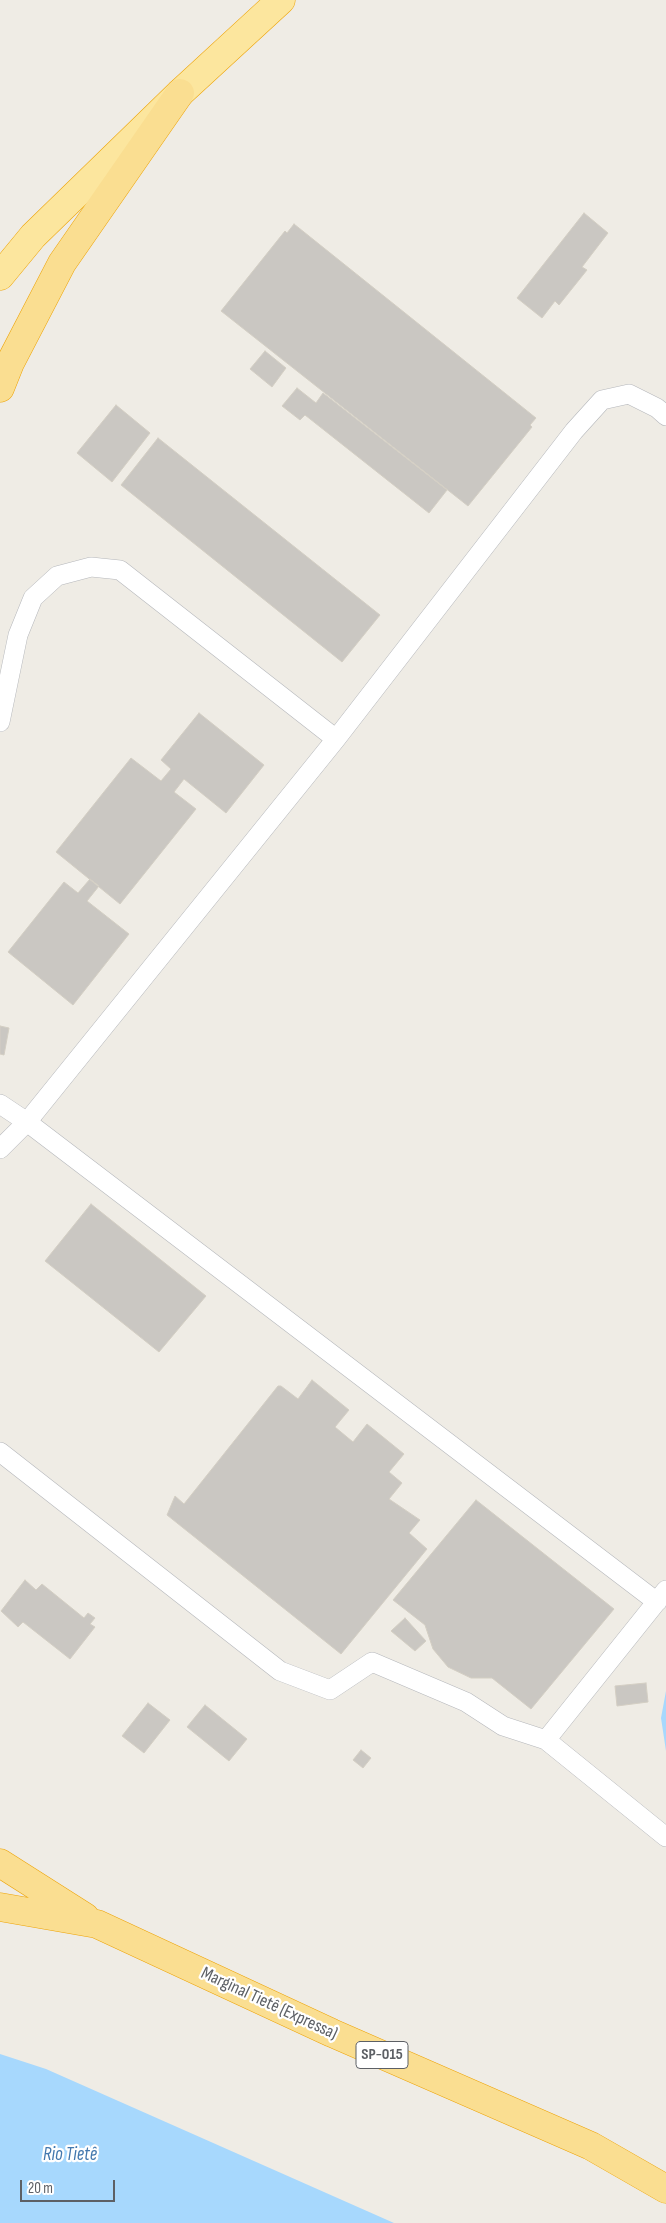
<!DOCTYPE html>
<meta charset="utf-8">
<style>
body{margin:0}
#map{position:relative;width:666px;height:2223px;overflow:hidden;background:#efece5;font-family:"Sofia Sans Condensed",sans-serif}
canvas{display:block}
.scale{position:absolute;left:20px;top:2180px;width:95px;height:22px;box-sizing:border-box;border:2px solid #5d6065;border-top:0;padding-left:6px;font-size:15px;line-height:18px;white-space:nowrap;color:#5d6065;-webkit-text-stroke:4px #fff;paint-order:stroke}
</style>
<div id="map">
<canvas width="666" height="2223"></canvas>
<div class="scale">20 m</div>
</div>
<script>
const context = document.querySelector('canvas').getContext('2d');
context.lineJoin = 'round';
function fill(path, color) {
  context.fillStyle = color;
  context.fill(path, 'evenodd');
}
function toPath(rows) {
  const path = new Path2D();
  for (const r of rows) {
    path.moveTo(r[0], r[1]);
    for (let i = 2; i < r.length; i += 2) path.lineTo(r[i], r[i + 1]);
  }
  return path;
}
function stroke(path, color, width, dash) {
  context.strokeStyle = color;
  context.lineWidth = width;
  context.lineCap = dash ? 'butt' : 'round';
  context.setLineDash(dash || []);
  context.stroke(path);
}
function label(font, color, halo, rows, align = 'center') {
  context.font = font + ' "Sofia Sans Condensed",sans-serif';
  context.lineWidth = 4.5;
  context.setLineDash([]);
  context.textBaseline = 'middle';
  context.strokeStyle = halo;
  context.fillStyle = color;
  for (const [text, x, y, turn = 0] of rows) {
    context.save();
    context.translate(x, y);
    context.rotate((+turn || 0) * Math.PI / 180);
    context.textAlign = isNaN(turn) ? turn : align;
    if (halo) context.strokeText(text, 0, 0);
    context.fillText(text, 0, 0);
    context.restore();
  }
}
const water = toPath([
 [666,1691,666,1751,661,1718],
 [0,2054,46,2069,394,2223,0,2223]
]);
const building = toPath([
 [584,213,608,233,582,267,587,270,559,305,555,301,542,318,517,298,584,213],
 [294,224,536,418,530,425,532,427,468,506,221,311,285,231,287,233,294,224],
 [265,351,286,368,272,387,250,369,265,351],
 [297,388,316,403,323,393,447,490,429,513,305,415,300,420,282,406,297,388],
 [116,405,150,433,112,482,77,453,116,405],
 [158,438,380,615,342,662,121,485,158,438],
 [199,713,264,765,226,813,184,779,174,792,196,809,120,904,56,852,131,758,161,781,171,769,161,760,199,713],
 [90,879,99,886,87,901,129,934,73,1005,8,952,64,882,78,893,90,879],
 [0,1026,9,1028,4,1055,0,1054,0,1026],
 [91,1204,206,1296,159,1352,45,1261,91,1204],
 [312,1380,349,1410,335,1427,353,1442,367,1424,404,1454,389,1472,402,1483,389,1499,420,1520,409,1533,427,1549,341,1654,167,1515,175,1496,184,1504,278,1386,281,1386,298,1399,312,1380],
 [476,1500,614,1609,531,1709,492,1678,471,1678,448,1667,433,1649,425,1625,393,1600,476,1500],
 [25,1580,36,1590,42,1584,84,1618,88,1613,95,1618,90,1624,95,1627,70,1659,23,1622,18,1627,1,1611,25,1580],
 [405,1618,426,1641,415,1651,391,1631,405,1618],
 [646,1683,648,1702,617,1706,615,1686,646,1683],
 [148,1703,170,1720,144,1753,122,1736,148,1703],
 [205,1705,247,1739,229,1761,187,1727,205,1705],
 [361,1750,371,1758,363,1768,353,1760,361,1750]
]);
const service = toPath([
 [0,722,18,635,33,598,57,576,91,567,120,570,336,739],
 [0,1104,27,1122,657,1602],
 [0,1149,27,1122,336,739,574,431,602,400,629,394,657,408,666,416],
 [0,1452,280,1671,330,1690,372,1662,466,1702,503,1726,546,1740,666,1837],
 [546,1740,666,1590]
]);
const trunk = toPath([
 [0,276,33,236,180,93,281,0]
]);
const motorway = toPath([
 [0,388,10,363,62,263,180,93],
 [0,1863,85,1917],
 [0,1907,97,1924,332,2033,591,2146,666,2189]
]);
const shields = [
 [382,2055,52]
];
const shieldNames = [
 ["SP-015",382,2055]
];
const streetNames = [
 ["Marginal Tietê (Expressa)",269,2004,25]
];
const waterNames = [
 ["Rio Tietê",70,2155]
];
fill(water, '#a7d8fd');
fill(building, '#cac7c2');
stroke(building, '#d3cec3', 1);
stroke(service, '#b5b7bb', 20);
stroke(trunk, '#eda306', 29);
stroke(motorway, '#eda306', 29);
stroke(service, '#fff', 19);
stroke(trunk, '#fce69e', 28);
stroke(motorway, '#fade91', 28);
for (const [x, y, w] of shields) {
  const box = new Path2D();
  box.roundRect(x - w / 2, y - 13.5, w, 27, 4);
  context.fillStyle = '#fff';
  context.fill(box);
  stroke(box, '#5d6065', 1);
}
label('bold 16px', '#5d6065', null, shieldNames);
label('18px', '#5d6065', '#fff', streetNames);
label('italic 19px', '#4378ae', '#fff', waterNames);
</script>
